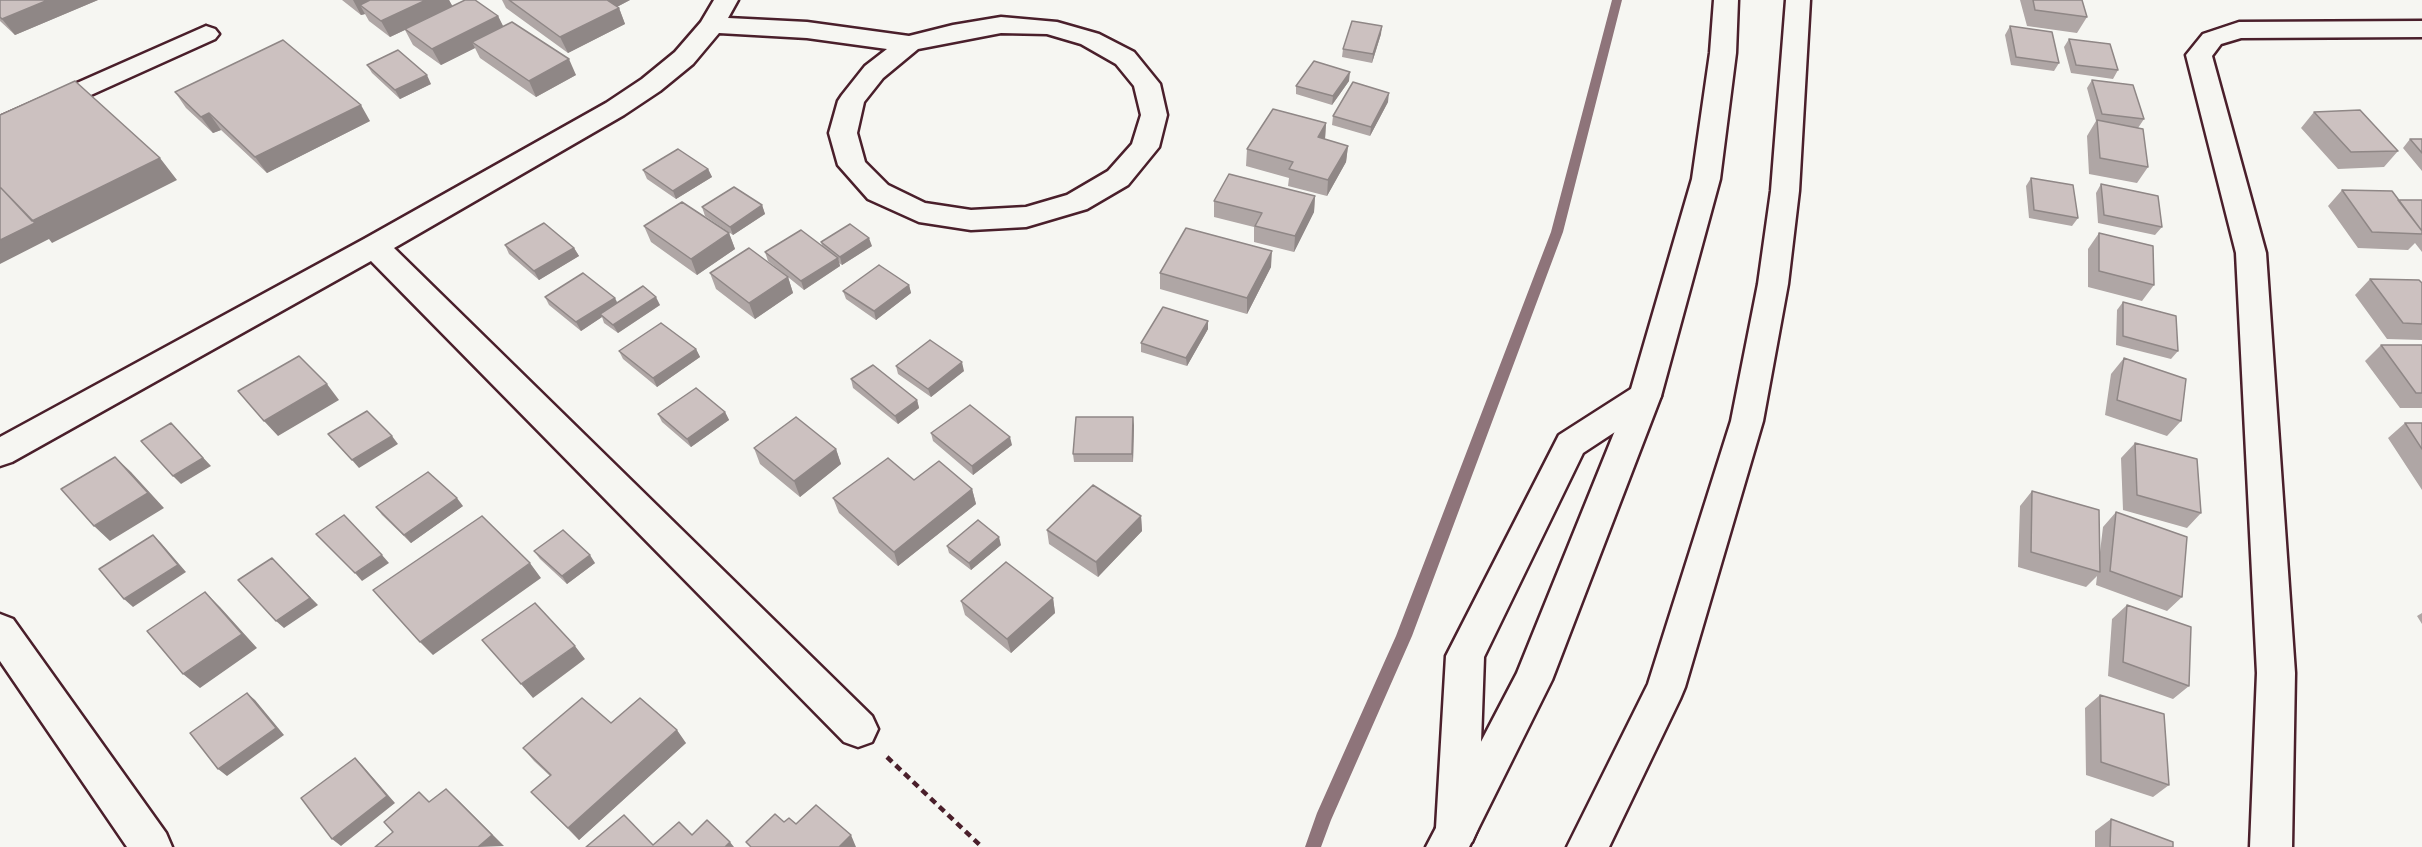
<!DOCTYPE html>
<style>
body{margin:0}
canvas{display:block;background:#f6f6f2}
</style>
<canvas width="2422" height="847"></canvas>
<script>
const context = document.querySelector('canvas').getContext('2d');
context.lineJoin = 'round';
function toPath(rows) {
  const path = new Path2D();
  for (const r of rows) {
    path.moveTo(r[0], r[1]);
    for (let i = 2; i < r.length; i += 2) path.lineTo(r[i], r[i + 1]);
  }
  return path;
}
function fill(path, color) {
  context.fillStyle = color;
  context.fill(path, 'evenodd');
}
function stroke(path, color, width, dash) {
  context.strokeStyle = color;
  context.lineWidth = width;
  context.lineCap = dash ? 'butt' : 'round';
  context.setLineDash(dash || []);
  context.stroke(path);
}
const stream = toPath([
 [1612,0,1622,0,1563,232,1412,636,1331,820,1321,847,1305,847,1317,813,1396,636,1551,232,1612,0]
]);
const path = toPath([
 [887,757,982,847]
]);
const minor = toPath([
 [714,0,738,0,728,18,807,22,909,36,953,25,1001,17,1057,22,1099,34,1134,52,1160,84,1167,115,1159,147,1128,185,1087,209,1026,227,971,230,919,222,868,199,838,165,829,133,838,101,842,95,865,66,887,49,807,38,719,33,693,64,660,91,624,115,394,248,872,716,878,729,872,742,858,747,844,742,371,261,12,462,0,466,0,437,364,239,606,103,642,79,675,52,701,22,714,0],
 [1001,33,1047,34,1081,44,1116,64,1134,86,1141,115,1132,144,1108,171,1067,195,1026,207,971,210,925,203,888,185,865,162,857,133,864,102,883,78,918,49,1001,33],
 [2422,21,2422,37,2241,38,2221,44,2212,56,2266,253,2295,673,2292,847,2250,847,2257,673,2236,253,2186,55,2203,34,2239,22,2422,21],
 [206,26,215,29,219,34,215,39,0,136,0,117,206,26],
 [1645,384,1656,387,1661,396,1656,405,1583,453,1484,657,1478,828,1472,842,1459,847,1442,842,1436,828,1446,656,1559,435,1634,387,1645,384],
 [0,614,13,619,166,833,172,847,127,847,0,661,0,614]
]);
const major = toPath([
 [1714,0,1738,0,1736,53,1720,179,1661,396,1552,680,1469,847,1426,847,1517,673,1629,396,1692,179,1710,53,1714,0],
 [1786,0,1810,0,1799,191,1788,284,1763,421,1685,687,1680,699,1609,847,1567,847,1648,684,1731,421,1758,284,1771,191,1786,0]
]);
const wall = toPath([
 [0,0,98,0,15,35,0,21],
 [342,0,449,0,452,6,498,16,503,26,576,75,536,97,480,58,475,48,441,65,413,45,405,30,390,37,369,21,365,14,361,15],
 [502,0,630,0,617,7,619,8,625,24,568,53,506,8],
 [2020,0,2082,0,2087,17,2077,33,2027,26],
 [2010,26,2059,63,2054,71,2011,65,2005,35],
 [1381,34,1372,63,1342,57,1343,49],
 [2069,39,2118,70,2113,79,2071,73,2064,47],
 [367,65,431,84,400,99,372,73],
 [2092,80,2144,119,2138,128,2148,167,2137,183,2089,174,2087,136,2096,121,2087,88],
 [1349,81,1332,105,1296,94,1296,86],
 [175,92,370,121,267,173,221,130,213,133,186,108],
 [1388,102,1370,136,1332,125,1333,116],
 [2314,112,2398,151,2384,167,2338,169,2301,128],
 [1326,123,1325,139,1348,146,1346,162,1327,196,1288,186,1289,178,1246,166,1247,149],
 [2410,139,2422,139,2422,171,2403,148],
 [708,169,712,177,676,199,647,179,643,170],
 [2031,178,2078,218,2072,226,2029,218,2026,186],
 [2101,184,2162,227,2155,235,2098,223,2096,193],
 [2342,190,2398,200,2422,200,2422,252,2415,243,2408,250,2358,248,2328,206],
 [1315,196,1314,212,1294,252,1254,242,1254,227,1214,217,1214,201],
 [762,205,765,214,733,235,705,216,702,207],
 [644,226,729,233,735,249,697,275,651,242],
 [2099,233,2154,285,2142,301,2088,287,2088,249],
 [821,242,872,246,842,265,839,263,840,266,804,290,768,261,765,252,822,246],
 [505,245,574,248,579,256,539,280,509,254],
 [1271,267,1247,314,1160,289,1160,273],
 [710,273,788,277,793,293,755,319,716,289],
 [2370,279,2422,283,2422,340,2387,339,2355,295],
 [909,285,911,293,876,320,846,299,843,291],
 [545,297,617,303,660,305,618,333,604,323,602,317,581,331,549,305],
 [2123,302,2178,351,2171,359,2116,345,2117,310],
 [1208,321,1208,329,1187,366,1141,352,1141,343],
 [2381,345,2422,345,2422,408,2400,408,2365,361],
 [696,349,700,357,657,387,623,359,619,351],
 [2124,358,2181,421,2167,436,2105,415,2111,374],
 [896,366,964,371,931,397,898,374],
 [851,379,917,400,919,408,898,424,853,388],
 [725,412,729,420,691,447,662,422,658,414],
 [2405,423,2422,423,2422,490,2388,438],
 [1134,425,1133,462,1074,462,1073,454],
 [931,433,1012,445,973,475,933,441],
 [2135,443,2201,513,2187,528,2123,510,2121,458],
 [754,448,836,449,841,464,800,497,760,464],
 [914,480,972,489,976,504,898,566,839,513,833,498],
 [2032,491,2100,552,2103,527,2116,512,2182,597,2167,611,2096,585,2097,576,2086,587,2018,567,2020,506],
 [463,506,411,543,382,515,376,507],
 [1141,516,1142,531,1098,577,1049,544,1047,530],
 [1001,545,971,570,949,553,947,546],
 [534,551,595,563,567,584,540,559],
 [1053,598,1055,613,1011,653,965,615,961,601],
 [2127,605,2189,686,2173,699,2108,676,2112,619],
 [2422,613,2422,624,2417,616],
 [2100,695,2169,785,2153,797,2086,775,2085,708],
 [611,723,686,743,579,840,531,792,550,776,534,761,523,748],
 [2111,819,2173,847,2095,847,2095,831]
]);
const shadedWall = toPath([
 [48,0,98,0,15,35,2,19],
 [353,0,372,0,360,5,365,14,361,15],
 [426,0,449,0,453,7,390,37,381,21],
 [602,0,630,0,607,12],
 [619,8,625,24,568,53,560,37],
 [498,16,506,32,472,42,475,48,441,65,432,49],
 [1382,26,1381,34,1372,63,1373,54],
 [569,59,576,75,536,97,529,81],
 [1350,72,1349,81,1332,105,1333,96],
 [427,75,431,84,400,99,395,90],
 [1389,93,1388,102,1370,136,1371,127],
 [361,105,370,121,267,173,255,157],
 [209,113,221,130,213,133,201,117],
 [1326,123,1325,139,1318,137],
 [1348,146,1346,162,1327,196,1328,180],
 [160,158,177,180,52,243,49,239,0,264,0,240,32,221],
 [708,169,712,177,676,199,673,191],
 [1315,196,1314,212,1294,252,1295,236],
 [762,205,765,214,733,235,730,227],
 [729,233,735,249,697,275,691,259],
 [869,238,872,246,842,265,840,257],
 [574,248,579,256,539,280,534,271],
 [1272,251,1271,267,1247,314,1247,298],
 [838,258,840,266,804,290,801,281],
 [788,277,793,293,755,319,749,303],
 [909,285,911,293,876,320,874,311],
 [656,297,660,305,618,333,613,325],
 [615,298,619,306,600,314,602,317,581,331,576,322],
 [1208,321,1208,329,1187,366,1186,358],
 [696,349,700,357,657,387,653,378],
 [962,362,964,371,931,397,928,389],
 [327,384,339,400,278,436,264,421],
 [917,400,919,408,898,424,895,416],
 [725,412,729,420,691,447,687,439],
 [1133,417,1134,425,1133,462,1132,454],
 [171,423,211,466,181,484,173,476],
 [392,436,398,444,359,468,352,460],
 [1010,437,1012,445,973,475,972,466],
 [836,449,841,464,800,497,794,481],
 [115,457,131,472,164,508,110,541,94,526],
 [972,489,976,504,898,566,894,552],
 [457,498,463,506,411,543,404,535],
 [1141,516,1142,531,1098,577,1096,562],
 [153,535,161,543,186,572,133,607,124,599],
 [999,537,1001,545,971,570,969,563],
 [382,555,389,563,362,581,355,573],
 [590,555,595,563,567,584,562,576],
 [272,558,318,605,284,628,276,621],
 [530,563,541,578,433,655,420,642],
 [205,592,220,607,257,648,200,688,183,674],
 [1053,598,1055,613,1011,653,1007,639],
 [575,646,585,659,533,698,521,684],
 [247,693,255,700,284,735,227,776,218,769],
 [677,730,686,743,579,840,568,828],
 [355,758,362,765,395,803,341,846,332,839],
 [446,789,459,801,504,846,478,847],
 [851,835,856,847,839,847],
 [730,842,734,847,725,847]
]);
const building = toPath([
 [0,0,48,0,2,19,0,17,0,0],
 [370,0,426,0,381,21,360,5,370,0],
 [465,0,475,0,498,16,432,49,405,29,465,0],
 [509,0,607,0,619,8,560,37,509,0],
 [2033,0,2082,0,2087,17,2035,10,2033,0],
 [1352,21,1382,26,1373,54,1343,49,1352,21],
 [512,22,569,59,529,81,472,42,512,22],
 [2010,26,2052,32,2059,63,2016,57,2010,26],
 [2069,39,2110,44,2118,70,2076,65,2069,39],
 [283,40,361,105,255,157,209,113,201,117,175,92,283,40],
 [398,50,427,75,395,90,367,65,398,50],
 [1314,61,1350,72,1333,96,1296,86,1314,61],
 [2092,80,2133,85,2144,119,2102,114,2092,80],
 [75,81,160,158,32,221,0,187,0,115,75,81],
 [1353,82,1389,93,1371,127,1333,116,1353,82],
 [1273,109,1326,123,1318,137,1348,146,1328,180,1289,169,1293,162,1247,149,1273,109],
 [2360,110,2398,151,2351,152,2314,112,2360,110],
 [2097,120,2143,129,2148,167,2100,158,2097,120],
 [2410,139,2422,139,2422,153,2410,139],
 [678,149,708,169,673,191,643,170,678,149],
 [1229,174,1315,196,1295,236,1255,226,1262,213,1214,201,1229,174],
 [2031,178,2073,185,2078,218,2034,210,2031,178],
 [2101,184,2158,196,2162,227,2104,215,2101,184],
 [0,187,35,223,0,240,0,187],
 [734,187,762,205,730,227,702,207,734,187],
 [2342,190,2392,191,2422,231,2422,234,2372,232,2342,190],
 [2398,200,2422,200,2422,231,2398,200],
 [682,202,729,233,691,259,644,226,682,202],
 [544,223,574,248,534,271,505,245,544,223],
 [850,224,869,238,840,257,821,242,850,224],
 [1186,228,1272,251,1247,298,1160,273,1186,228],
 [801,230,838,258,801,281,765,252,801,230],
 [2099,233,2153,246,2154,285,2099,271,2099,233],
 [749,248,788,277,749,303,710,273,749,248],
 [879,265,909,285,874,311,843,291,879,265],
 [583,273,615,298,576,322,545,297,583,273],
 [2370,279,2419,280,2422,283,2422,324,2403,323,2370,279],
 [643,286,656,297,613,325,600,314,643,286],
 [2123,302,2176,316,2178,351,2123,336,2123,302],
 [1163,307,1208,321,1186,358,1141,343,1163,307],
 [661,323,696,349,653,378,619,351,661,323],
 [930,340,962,362,928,389,896,366,930,340],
 [2381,345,2422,345,2422,393,2416,393,2381,345],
 [299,356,327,384,264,421,238,391,299,356],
 [2124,358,2186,379,2181,421,2117,400,2124,358],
 [873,365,917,400,895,416,851,379,873,365],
 [696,388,725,412,687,439,658,414,696,388],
 [970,405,1010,437,972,466,931,433,970,405],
 [367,411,392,436,352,460,328,434,367,411],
 [796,417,836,449,794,481,754,448,796,417],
 [1076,417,1133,417,1132,454,1073,454,1076,417],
 [171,423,203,458,173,476,141,441,171,423],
 [2405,423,2422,423,2422,449,2405,423],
 [2135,443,2197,459,2201,513,2137,495,2135,443],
 [115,457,148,493,94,526,61,489,115,457],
 [888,458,914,480,939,461,972,489,894,552,833,498,888,458],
 [428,472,457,498,404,535,376,507,428,472],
 [1093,485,1141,516,1096,562,1047,530,1093,485],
 [2032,491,2099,510,2100,572,2031,552,2032,491],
 [2116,512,2187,537,2182,597,2110,571,2116,512],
 [344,515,382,555,355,573,316,534,344,515],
 [482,516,530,563,420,642,373,590,482,516],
 [978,520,999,537,969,563,947,546,978,520],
 [563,530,590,555,562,576,534,551,563,530],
 [153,535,178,565,124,599,99,569,153,535],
 [272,558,310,598,276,621,238,580,272,558],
 [1006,562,1053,598,1007,639,961,601,1006,562],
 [205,592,242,634,183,674,147,631,205,592],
 [535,603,575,646,521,684,482,640,535,603],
 [2127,605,2191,627,2189,686,2123,662,2127,605],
 [247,693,276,728,218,769,190,733,247,693],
 [2100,695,2164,714,2169,785,2101,762,2100,695],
 [582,698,611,723,640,698,677,730,568,828,531,792,551,775,523,748,582,698],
 [355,758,387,796,332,839,301,798,355,758],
 [446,789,492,835,478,847,375,847,393,832,384,822,419,792,429,802,446,789],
 [816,805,851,835,839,847,751,847,746,842,775,814,784,822,789,818,796,824,816,805],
 [624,815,653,845,679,822,692,835,707,820,730,842,725,847,586,847,624,815],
 [2111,819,2173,842,2173,847,2110,847,2111,819]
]);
fill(stream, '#8e747a');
stroke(minor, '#4a1f2b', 5);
stroke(major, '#4a1f2b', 5);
stroke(path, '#4a1f2b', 4.5, [7, 5]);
fill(minor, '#f6f6f2');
fill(major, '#f6f6f2');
fill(wall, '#afa6a5');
fill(shadedWall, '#8f8786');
fill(building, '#ccc1c0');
stroke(building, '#8f8786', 1.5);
</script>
